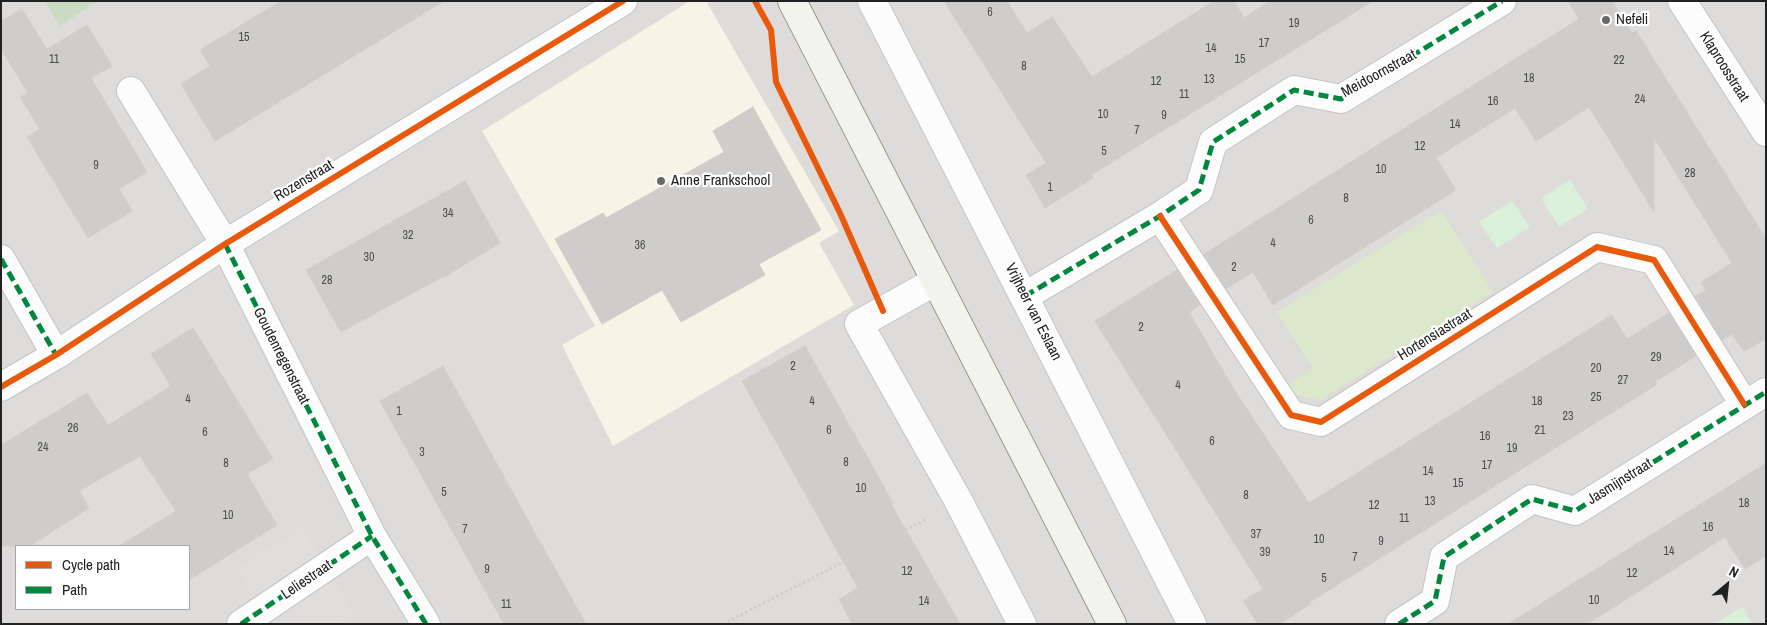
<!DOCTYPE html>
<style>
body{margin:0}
#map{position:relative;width:1767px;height:625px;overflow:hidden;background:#eeecea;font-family:"Archivo Narrow",sans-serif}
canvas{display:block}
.frame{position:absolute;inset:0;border:2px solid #212121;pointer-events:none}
.legend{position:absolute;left:15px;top:545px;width:175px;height:65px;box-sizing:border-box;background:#fff;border:1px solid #a6a6a6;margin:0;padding:6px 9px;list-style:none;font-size:15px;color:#212121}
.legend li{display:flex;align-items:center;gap:10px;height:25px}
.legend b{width:25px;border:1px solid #a6a6a6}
.north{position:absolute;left:1702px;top:560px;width:50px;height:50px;-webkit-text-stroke:4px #fff;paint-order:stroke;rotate:28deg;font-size:14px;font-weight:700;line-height:20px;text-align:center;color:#212121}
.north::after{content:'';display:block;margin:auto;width:18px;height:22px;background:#212121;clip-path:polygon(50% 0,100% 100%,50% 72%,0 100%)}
</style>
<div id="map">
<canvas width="1767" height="625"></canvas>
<div class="frame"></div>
<ul class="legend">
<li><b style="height:6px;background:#e8590c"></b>Cycle path</li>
<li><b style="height:6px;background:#00873e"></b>Path</li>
</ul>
<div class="north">N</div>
</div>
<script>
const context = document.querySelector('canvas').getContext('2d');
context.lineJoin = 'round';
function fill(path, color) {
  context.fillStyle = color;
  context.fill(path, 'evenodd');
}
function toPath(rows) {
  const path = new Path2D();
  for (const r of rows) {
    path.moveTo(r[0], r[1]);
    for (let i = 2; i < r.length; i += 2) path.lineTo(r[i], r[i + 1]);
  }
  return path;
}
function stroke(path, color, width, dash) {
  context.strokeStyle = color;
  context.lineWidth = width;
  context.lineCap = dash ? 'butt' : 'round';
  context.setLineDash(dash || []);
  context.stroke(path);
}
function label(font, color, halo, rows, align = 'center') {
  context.font = font + ' "Archivo Narrow",sans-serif';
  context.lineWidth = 4.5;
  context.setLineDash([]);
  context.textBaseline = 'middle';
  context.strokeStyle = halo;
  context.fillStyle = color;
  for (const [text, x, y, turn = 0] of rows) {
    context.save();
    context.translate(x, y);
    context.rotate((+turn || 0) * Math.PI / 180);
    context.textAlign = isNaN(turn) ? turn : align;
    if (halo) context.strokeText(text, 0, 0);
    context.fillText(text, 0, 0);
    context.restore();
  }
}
const residential = toPath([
 [1,1,1766,1,1766,624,1,624],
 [16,546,189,546,189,609,16,609]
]);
const education = toPath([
 [690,1,706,1,839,231,819,243,854,305,613,446,562,345,595,326,482,131]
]);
const grass = toPath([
 [1441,211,1493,292,1320,400,1288,393,1285,386,1313,368,1277,312]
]);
const forest = toPath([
 [44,1,98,1,60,26]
]);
const park = toPath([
 [1570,180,1588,209,1559,227,1541,198],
 [1512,201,1530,227,1497,248,1479,222],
 [1743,607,1752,624,1714,624]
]);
const parking = toPath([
 [303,528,355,614,339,624,241,624,262,611,236,568]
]);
const building = toPath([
 [281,1,444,1,215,141,181,84,210,66,200,50,281,1],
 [944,1,1007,1,1027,33,1052,17,1092,77,1214,1,1234,1,1244,18,1270,1,1373,1,1091,175,1093,178,1045,208,1026,175,1046,163,944,1],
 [1568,1,1612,1,1632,33,1636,31,1766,239,1766,339,1744,351,1732,334,1722,340,1695,296,1706,290,1701,282,1732,263,1654,138,1654,212,1589,107,1536,141,1515,108,1436,158,1456,190,1273,305,1253,272,1226,289,1204,254,1579,19,1568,1],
 [22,9,47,49,87,25,112,66,91,78,147,172,119,189,132,211,88,238,27,137,40,129,20,97,28,93,1,49,1,21,22,9],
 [753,107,821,230,759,264,765,275,681,322,662,290,602,324,555,239,603,213,606,218,724,152,713,131,753,107],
 [465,181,500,243,444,277,444,276,341,332,306,270,465,181],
 [1177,270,1200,305,1189,312,1233,388,1309,503,1612,315,1627,339,1669,313,1696,356,1655,382,1656,385,1310,602,1311,604,1279,624,1258,624,1243,601,1263,589,1095,321,1177,270],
 [193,328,273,459,247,474,277,525,189,580,189,546,119,546,176,511,140,456,79,491,89,508,30,546,1,546,1,445,87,393,108,425,136,408,171,386,151,354,193,328],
 [805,346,893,503,891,504,960,624,852,624,839,599,858,588,742,381,805,346],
 [443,366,530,524,586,624,504,624,380,401,443,366],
 [1766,463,1766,556,1745,569,1725,537,1587,624,1508,624,1766,463]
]);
const path = toPath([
 [723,624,927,519]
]);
const street = toPath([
 [872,1,1192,624],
 [1682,1,1766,132],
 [131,91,225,244,372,536,426,624],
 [1160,216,1291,415,1321,422,1597,247,1654,260,1744,404],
 [1,259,56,355],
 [936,281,859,324,959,502,1022,624],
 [1025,296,1160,216,1199,190,1213,142,1294,90,1341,99,1502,1],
 [1,387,56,355,225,244,623,1],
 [241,624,372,536],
 [1399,624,1435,601,1444,557,1532,499,1575,511,1766,392]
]);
const secondary = toPath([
 [792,1,1112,624]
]);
const quiet = toPath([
 [225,244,372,536,426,624],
 [1,259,56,355],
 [1025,296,1160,216,1199,190,1213,142,1294,90,1341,99,1502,1],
 [241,624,372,536],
 [1399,624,1435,601,1444,557,1532,499,1575,511,1766,392]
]);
const cycleway = toPath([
 [755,1,771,30,776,82,840,213,883,311],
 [1160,216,1291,415,1321,422,1597,247,1654,260,1744,404],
 [1,387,56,355,225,244,623,1]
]);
const markers = [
 [1606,20,5,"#696867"],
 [661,181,5,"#696867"]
];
const numberNames = [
 ["6",990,13],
 ["19",1294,24],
 ["15",244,38],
 ["17",1264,44],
 ["14",1211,49],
 ["11",54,60],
 ["15",1240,60],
 ["22",1619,61],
 ["8",1024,67],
 ["18",1529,79],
 ["13",1209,80],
 ["12",1156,82],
 ["11",1184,95],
 ["24",1640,100],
 ["16",1493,102],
 ["10",1103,115],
 ["9",1164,116],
 ["14",1455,125],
 ["7",1137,131],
 ["12",1420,147],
 ["5",1104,152],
 ["9",96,166],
 ["10",1381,170],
 ["28",1690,174],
 ["1",1050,188],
 ["8",1346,199],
 ["34",448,214],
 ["6",1311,221],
 ["32",408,236],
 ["4",1273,244],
 ["36",640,246],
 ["30",369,258],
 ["2",1234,268],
 ["28",327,281],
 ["2",1141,328],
 ["29",1656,358],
 ["2",793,367],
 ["20",1596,369],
 ["27",1623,381],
 ["4",1178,386],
 ["25",1596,398],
 ["4",188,400],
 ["4",812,402],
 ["18",1537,402],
 ["1",399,412],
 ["23",1568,417],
 ["26",73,429],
 ["6",829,431],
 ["21",1540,431],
 ["6",205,433],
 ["16",1485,437],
 ["6",1212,442],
 ["24",43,448],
 ["19",1512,449],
 ["3",422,453],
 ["8",846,463],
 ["8",226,464],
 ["17",1487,466],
 ["14",1428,472],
 ["15",1458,484],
 ["10",861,489],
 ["5",444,493],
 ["8",1246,496],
 ["13",1430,502],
 ["18",1744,504],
 ["12",1374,506],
 ["10",228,516],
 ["11",1404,519],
 ["16",1708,528],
 ["7",465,530],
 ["37",1256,535],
 ["10",1319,540],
 ["9",1381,542],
 ["14",1669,552],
 ["39",1265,553],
 ["7",1355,558],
 ["9",487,570],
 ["12",907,572],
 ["12",1632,574],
 ["5",1324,579],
 ["10",1594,601],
 ["14",924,602],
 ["11",506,605]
];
const poiNames = [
 ["Nefeli",1616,20],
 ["Anne Frankschool",671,181]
];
const streetNames = [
 ["Klaproosstraat",1724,67,58],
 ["Meidoornstraat",1379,74,-29],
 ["Rozenstraat",304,181,-31],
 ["Vrijheer van Eslaan",1033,312,63],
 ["Hortensiastraat",1435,335,-32],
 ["Goudenregenstraat",281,356,63],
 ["Jasmijnstraat",1620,482,-32],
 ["Leliestraat",307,580,-34]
];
fill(residential, '#dedcdb');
fill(education, '#f6f4e7');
fill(grass, '#dce8cc');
fill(forest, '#cbdac2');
fill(park, '#dbf0da');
fill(parking, '#dfdedd');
fill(building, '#cfcdcb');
stroke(building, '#d1cecc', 1);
stroke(street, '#c4c3c2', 30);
stroke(secondary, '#959683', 30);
stroke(path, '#d6cac9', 3, [2.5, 2.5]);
stroke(street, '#fcfcfc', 28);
stroke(secondary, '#f3f3ed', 28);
stroke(quiet, '#00873e', 5, [10, 5]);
stroke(cycleway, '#e8590c', 6);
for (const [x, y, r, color] of markers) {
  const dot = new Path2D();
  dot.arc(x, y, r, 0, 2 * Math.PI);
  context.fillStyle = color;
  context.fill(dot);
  stroke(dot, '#fff', 2);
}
label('12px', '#4c4c4c', null, numberNames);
label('15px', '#212121', '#fff', poiNames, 'left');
label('15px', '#212121', '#fff', streetNames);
</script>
